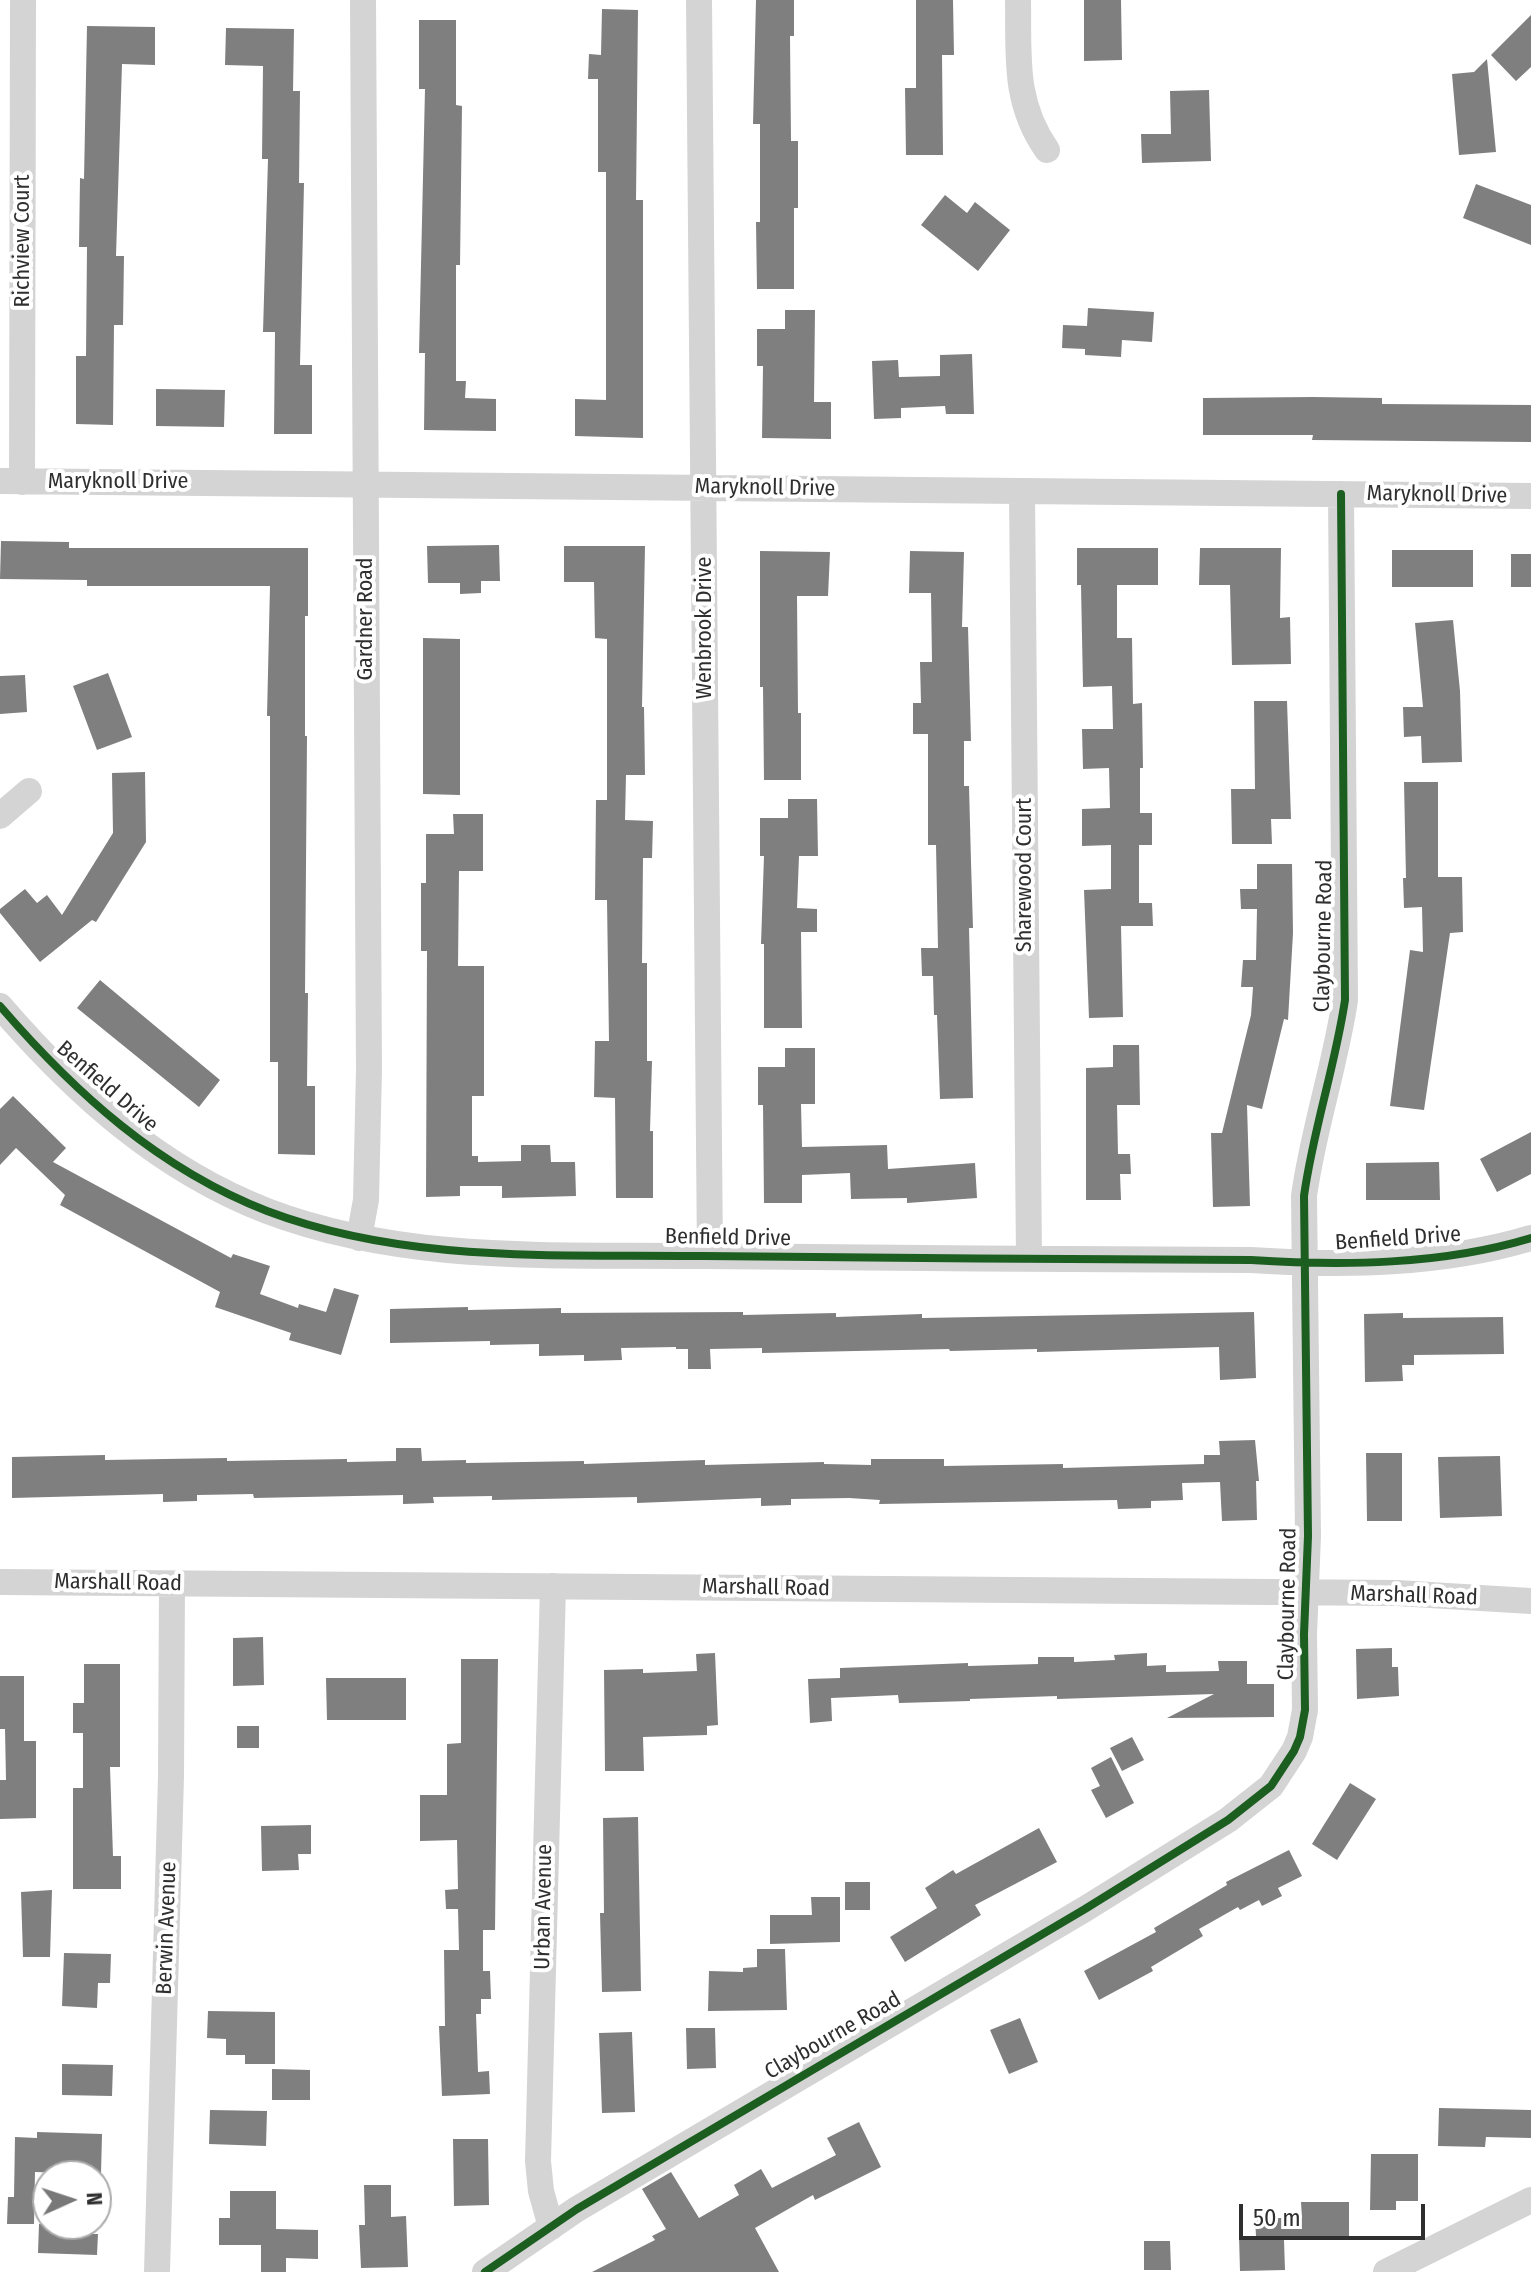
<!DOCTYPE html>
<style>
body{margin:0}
#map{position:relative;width:1531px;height:2272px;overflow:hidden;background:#fff;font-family:"Fira Sans Condensed",sans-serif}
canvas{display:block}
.north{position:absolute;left:32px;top:2160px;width:80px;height:80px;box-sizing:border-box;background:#fff;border:2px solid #acacac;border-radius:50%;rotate:87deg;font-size:22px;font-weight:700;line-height:32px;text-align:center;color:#2f2f2f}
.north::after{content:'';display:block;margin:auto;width:28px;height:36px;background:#787878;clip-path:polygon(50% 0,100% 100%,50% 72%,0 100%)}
.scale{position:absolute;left:1239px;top:2204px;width:186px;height:36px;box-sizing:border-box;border:4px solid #2f2f2f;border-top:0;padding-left:10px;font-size:24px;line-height:28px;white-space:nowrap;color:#2f2f2f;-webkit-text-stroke:6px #fff;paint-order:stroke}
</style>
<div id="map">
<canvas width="1531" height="2272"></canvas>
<div class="north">N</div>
<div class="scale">50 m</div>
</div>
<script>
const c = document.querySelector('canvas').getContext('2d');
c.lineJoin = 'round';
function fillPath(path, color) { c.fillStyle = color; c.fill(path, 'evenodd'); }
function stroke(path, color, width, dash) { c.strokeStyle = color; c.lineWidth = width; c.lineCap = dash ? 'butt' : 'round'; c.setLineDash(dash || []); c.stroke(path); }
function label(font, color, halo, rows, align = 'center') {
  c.font = font + ' "Fira Sans Condensed",sans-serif'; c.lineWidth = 8; c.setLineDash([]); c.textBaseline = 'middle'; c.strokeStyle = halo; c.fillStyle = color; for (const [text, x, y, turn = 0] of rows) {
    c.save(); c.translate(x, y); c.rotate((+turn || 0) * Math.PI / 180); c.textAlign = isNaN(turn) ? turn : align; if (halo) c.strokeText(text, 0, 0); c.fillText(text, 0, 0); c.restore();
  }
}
const building = new Path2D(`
 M756,0H794V36H790L791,141H798V208H794V289H757L756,222H760V124H753Z
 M916,0H953L954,55H942L943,155H906L905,88H916Z
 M1084,0H1121L1122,60L1084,61Z
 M602,9L638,10L636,200H643V438L575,436V399L606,400V172H598V79H588L589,54L601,55Z
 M1531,15V67L1516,81L1491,55Z
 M419,20H456V105L462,106L460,265H456V381H466L465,398L496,399V431L424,430L425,353H419L425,89H419Z
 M87,26L155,27V65L122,64L116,256H124L123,325H114L113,425L76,424V356H86L87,247H79L80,178L84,179Z
 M226,28L294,29L293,91H300L299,183H304L300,365H312V434H274L275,332H263L268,159H262L263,66L225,65Z
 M1487,59L1496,152L1459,155L1452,74L1474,72Z
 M1209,90L1211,161L1142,163L1141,134H1171L1170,91Z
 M1476,184L1531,205V245L1463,218Z
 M945,195L967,213L975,202L1010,230L978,271L921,225Z
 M1088,308L1154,312L1152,342L1122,340L1121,357L1085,355V349L1062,348L1063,325L1087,326Z
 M785,310H815L814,402H831V439L762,438L763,366H757V329H785Z
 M972,354L974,414H946L945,406L901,408V418L874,419L872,361L898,360L899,377L940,376V355Z
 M156,389L225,390L224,427L156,426Z
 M1313,397L1382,398V404L1531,405V442L1312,440L1313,435H1203V398Z
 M1,541L69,542V548H308V616H305V736H307L305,993H308L307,1086H315V1155L278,1154V1062H270V716H267L270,586H87V580L0,579Z
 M499,545L500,581H481V593L460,594V583H428L427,546Z
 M564,546H645L642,707H644L645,775H626L625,820L653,821L652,858H643L642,963H647V1061H652L650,1131H653V1198H616L615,1098L594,1097L595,1041H609L607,900H595L596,800H607V639L595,638L594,582H564Z
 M1077,548H1158V585H1117V638H1132L1133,704L1142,703L1143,768H1140V813H1152V845H1139V903H1152L1153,926H1121L1123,1017L1089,1018L1084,890L1111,889V845L1082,846V809L1110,808L1109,768L1083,769L1082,729H1113L1112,686L1083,687L1081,585H1077Z
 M1200,548H1281L1280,618L1290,617L1291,664L1232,665L1230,585H1199Z
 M1392,550H1473V587H1392Z
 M760,551L830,552L828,596H797L798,713H801V780H764L763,687H760Z
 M910,551L964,552L962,627H968L971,741H964V786H969L971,862L973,928H969L973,1098L940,1099L937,1015H934L933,976H922L921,948H938L936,845H928V734H913V703H921L920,662H932L931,593H909Z
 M1511,554H1531V587H1511Z
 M1453,620L1460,691L1462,762L1422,763L1421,736L1404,737L1403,707H1423L1415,623Z
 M423,638L460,639V795L423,794Z
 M108,673L132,737L97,750L73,686Z
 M25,675L27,712L0,714V676Z
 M1254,701H1287L1291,819H1271L1272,844H1232L1231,789H1255Z
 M145,772L146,842L96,922L92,920L40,962L0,913V909L25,889L37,903L47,895L62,915L113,833L112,773Z
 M1404,782H1438V877H1462L1463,932L1450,933L1424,1110L1390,1106L1410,950L1423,952L1422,907L1404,908L1403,878H1406Z
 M788,799H817L818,856H799L797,908L817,909V932H801L802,1028H764V944H761L764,856H760V818H788Z
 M453,814H483V871H459L458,966H484V1096H472V1156H478V1162L521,1161V1145H550L551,1162H575L576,1196L502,1198V1186H460V1196L426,1197L427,951H421V883H426V834H454Z
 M1257,864H1292L1293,933L1288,1020L1284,1019L1262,1109L1247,1105L1250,1206L1213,1207L1211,1133H1222L1251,1015L1253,987H1241L1243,960H1256L1257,909H1241L1240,889H1257Z
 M100,980L220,1080L199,1107L77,1008Z
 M1113,1045H1139L1140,1105H1117L1118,1154H1130L1131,1174H1120L1121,1200H1086V1068L1113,1067Z
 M785,1048H815V1104H801L802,1147L887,1145L888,1169L975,1163L977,1198L907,1203V1198L851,1199L850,1173L802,1175V1203H764L763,1105H758V1067H785Z
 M13,1096L66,1148L53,1162L231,1258L233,1254L270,1266L260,1294L298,1308L299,1304L326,1312L334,1288L359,1295L341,1355L289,1340L291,1333L215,1307L220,1292L60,1205L65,1195L16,1148L0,1165V1109Z
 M1531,1132V1174L1497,1192L1480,1159Z
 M1439,1162L1440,1200H1366V1163Z
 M468,1307V1310L561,1308V1313L743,1312V1315L836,1313V1317L922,1314V1318L1254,1312L1256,1378L1220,1380L1219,1347L1037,1352V1349L950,1351L949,1349L762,1353V1348L710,1349L711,1369H688V1349H676V1347L621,1348L622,1360L584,1361V1355L539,1356V1344L490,1345V1341L390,1343V1309Z
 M1403,1313V1318L1503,1317L1504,1354L1414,1355V1365H1402L1403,1381L1365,1382L1364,1314Z
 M1255,1440L1259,1481H1256L1257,1520L1222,1521L1220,1482L1182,1483L1183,1500L1151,1501V1508L1118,1509L1117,1500L879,1504L880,1500L849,1498L791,1499V1505L761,1506V1498L637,1503V1497L492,1500V1496L433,1497L434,1503L403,1504V1495L254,1498L253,1494L197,1495V1501L163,1502V1494L12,1498V1457L105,1455V1460L227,1458V1461L347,1459V1462L396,1461V1448H421L422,1461L466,1460V1463L584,1461V1464L705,1460V1465L824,1462V1464L871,1465V1459H944V1466L1063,1464V1468L1204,1464V1455H1220L1219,1441Z
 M1366,1453H1402V1521H1367Z
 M1500,1456L1502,1516L1440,1518L1438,1457Z
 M263,1637L264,1685L233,1686V1638Z
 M1392,1648V1667H1398L1399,1696L1357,1699L1356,1649Z
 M715,1653L718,1725L707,1726V1735L643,1737L644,1771H605L604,1670L643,1669V1673L697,1671L696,1654Z
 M1147,1653V1666L1166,1665V1672L1219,1671L1218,1661H1247V1684H1274V1717L1167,1718L1214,1694L1057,1699V1696L970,1699V1701L899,1703L898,1695L831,1698L832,1721L810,1723L808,1679L840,1678V1668L968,1663V1666L1038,1664V1657H1074V1662L1115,1660L1114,1655Z
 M461,1659H498L495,1930H483V1971H490L491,1999H481V2014H476L478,2072L489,2071L490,2094L442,2096L439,2026H445L444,1950H459L458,1909H446L445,1890L458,1889L457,1840L420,1841V1795H447V1744L461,1743Z
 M84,1664H120V1767H110L113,1856H121V1889H73V1788H83V1733H73V1703H84Z
 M0,1676H24V1741H36V1818L0,1819V1780H6L5,1729H0Z
 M326,1678H406V1720H327Z
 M237,1726H259V1748H237Z
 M1132,1737L1144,1760L1122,1771L1110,1748Z
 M1111,1757L1134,1803L1106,1818L1091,1790L1100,1786L1091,1768Z
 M1350,1783L1376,1799L1337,1860L1312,1844Z
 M638,1817L641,1991L602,1992L600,1913H604L603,1818Z
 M311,1825V1854H298L299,1870L262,1871L261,1826Z
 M1039,1828L1057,1862L975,1905L981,1915L905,1962L890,1937L937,1908L925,1888L953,1870L956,1874Z
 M1289,1850L1302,1876L1278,1888L1282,1896L1262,1906L1259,1900L1240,1910L1238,1907L1199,1929L1203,1936L1151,1967L1153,1971L1099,2000L1084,1971L1156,1932L1154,1928L1227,1885L1226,1882Z
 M845,1882H870V1910H845Z
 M52,1890L50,1957H23L21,1892Z
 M811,1897H840V1942L770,1944V1915H812Z
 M757,1949H785L787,2010L708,2011L709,1971L743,1972V1968L757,1967Z
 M64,1953L111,1954L110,1983H98L97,2008L62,2006Z
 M208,2011L275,2012V2064H245V2055H226V2039L207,2038Z
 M1020,2018L1038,2062L1009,2074L990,2030Z
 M686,2028H715L716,2068L687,2069Z
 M632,2032L635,2112L602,2113L599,2033Z
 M62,2064L113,2065L112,2096L62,2095Z
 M272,2069L310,2070V2100H272Z
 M1439,2108L1531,2110V2138L1486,2137L1485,2147L1438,2146Z
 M210,2110L267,2111L266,2146L209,2144Z
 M859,2122L881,2167L815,2200L813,2195L755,2228L779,2272H592L655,2240L652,2236L666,2229L642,2189L671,2172L699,2218L739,2195L734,2185L761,2169L772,2188L836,2155L827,2138Z
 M37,2132L102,2134L101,2174L35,2172L34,2224H7L8,2197H14L15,2137L37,2138Z
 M453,2139H488L489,2205L454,2206Z
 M1371,2154H1418V2201H1396V2210H1370Z
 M364,2185H391V2217L406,2216L408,2267L361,2268L359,2225H365Z
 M230,2191H276V2229L318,2230V2259L286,2258V2272H261V2245H219V2218H230Z
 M1301,2202H1349V2239L1284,2240L1285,2270L1240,2271L1239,2236H1256L1255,2218H1302Z
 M39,2224H85V2234H98L97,2255L38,2253Z
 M1144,2241H1170L1171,2270H1144Z`);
const minor = new Path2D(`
 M699,0L710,1256
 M1018,0C1019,55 1013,102 1047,150
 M0,481L1531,496
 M22,482L23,0
 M1022,491L1029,1259
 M0,816L29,791
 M0,1006C75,1093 159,1169 267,1211C407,1264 557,1254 703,1256C886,1258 1068,1259 1251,1260C1343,1266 1441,1265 1531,1238
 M359,1238L366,1200L369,1069L363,0
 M0,1582L1397,1593L1531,1601
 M551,2227L541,2191L538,2161L553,1586
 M157,2272L171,1776L172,1584
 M485,2272L577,2209L1085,1909L1228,1820L1271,1786L1294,1751L1300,1737L1305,1710L1304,1634L1308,1536L1304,1196C1313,1130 1335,1067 1345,1000L1341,494
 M1386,2272L1531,2200`);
const cycleway = new Path2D(`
 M0,1006C75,1093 159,1169 267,1211C407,1264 557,1254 703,1256C886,1258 1068,1259 1251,1260C1343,1266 1441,1265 1531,1238
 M485,2272L577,2209L1085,1909L1228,1820L1271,1786L1294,1751L1300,1737L1305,1710L1304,1634L1308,1536L1304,1196C1313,1130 1335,1067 1345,1000L1341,494`);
const streetNames = [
 ["Richview Court",23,241,-90],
 ["Maryknoll Drive",118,482],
 ["Maryknoll Drive",765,488,1],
 ["Maryknoll Drive",1437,495,1],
 ["Gardner Road",366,619,-90],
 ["Wenbrook Drive",705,628,-90],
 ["Sharewood Court",1025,875,-90],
 ["Claybourne Road",1324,936,-89],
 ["Benfield Drive",107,1087,41],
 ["Benfield Drive",728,1238,1],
 ["Benfield Drive",1398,1239,-4],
 ["Marshall Road",118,1583,1],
 ["Marshall Road",766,1588,1],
 ["Marshall Road",1414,1596,2],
 ["Claybourne Road",1288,1604,-89],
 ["Urban Avenue",544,1907,-89],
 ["Berwin Avenue",167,1928,-88],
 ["Claybourne Road",833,2036,-30]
];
fillPath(building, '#7f7f7f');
stroke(minor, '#d4d4d4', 26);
stroke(cycleway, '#1b5e20', 8);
label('22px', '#2f2f2f', '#fff', streetNames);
</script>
